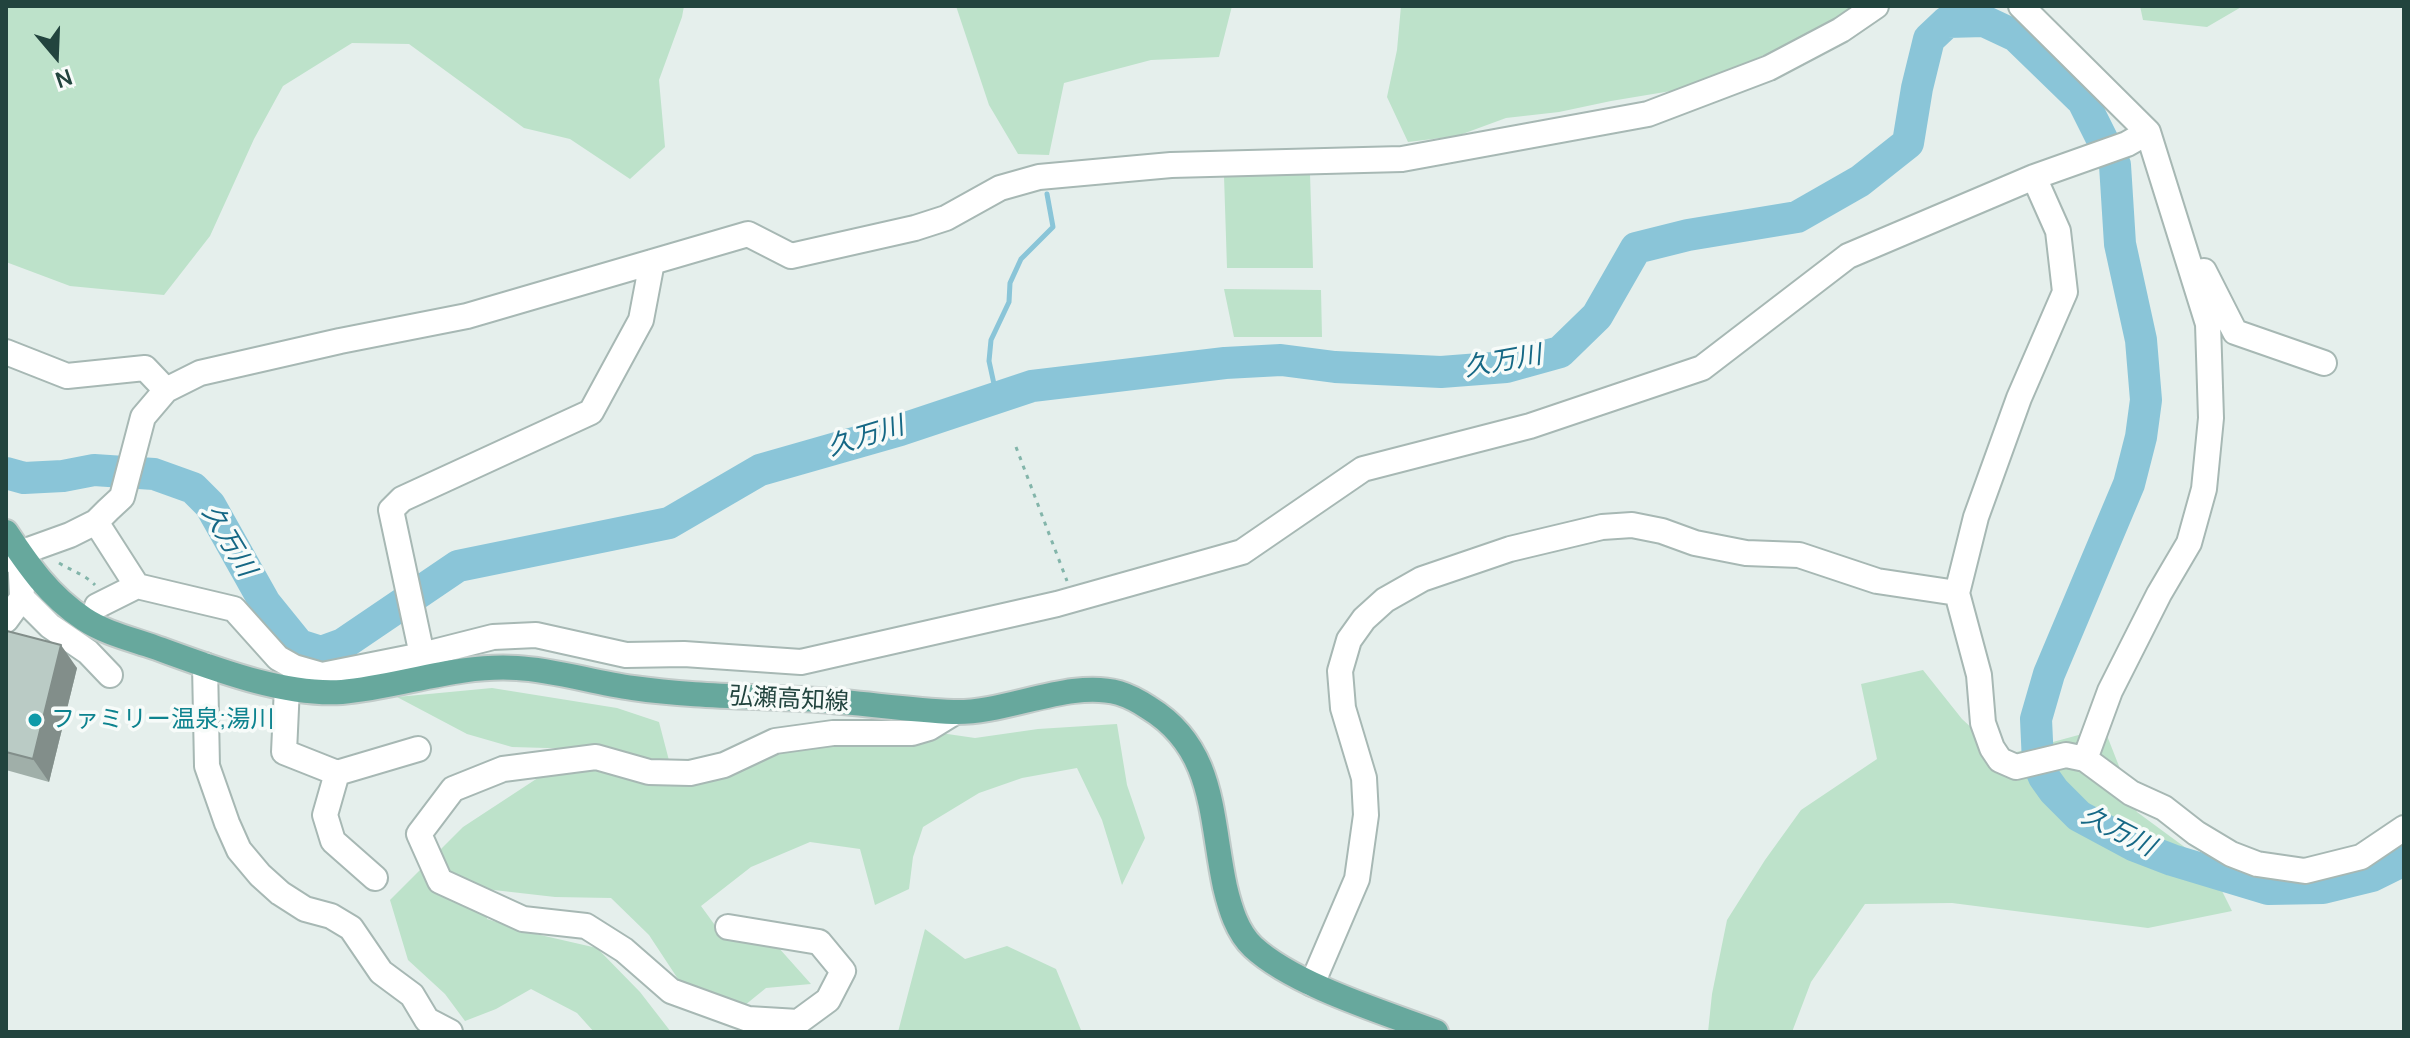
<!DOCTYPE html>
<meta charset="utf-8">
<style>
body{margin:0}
#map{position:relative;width:2410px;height:1038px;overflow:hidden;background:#e5efec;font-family:Manrope,sans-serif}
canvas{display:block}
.frame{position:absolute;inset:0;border:8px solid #22443e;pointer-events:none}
.north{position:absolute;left:16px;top:16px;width:80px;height:80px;-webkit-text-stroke:6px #f7fbf9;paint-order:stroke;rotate:161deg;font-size:22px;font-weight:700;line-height:32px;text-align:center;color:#22443e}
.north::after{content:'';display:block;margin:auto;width:28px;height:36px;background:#22443e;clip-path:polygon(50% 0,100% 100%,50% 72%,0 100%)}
</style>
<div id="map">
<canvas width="2410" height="1038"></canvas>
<div class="frame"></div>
<div class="north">N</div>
</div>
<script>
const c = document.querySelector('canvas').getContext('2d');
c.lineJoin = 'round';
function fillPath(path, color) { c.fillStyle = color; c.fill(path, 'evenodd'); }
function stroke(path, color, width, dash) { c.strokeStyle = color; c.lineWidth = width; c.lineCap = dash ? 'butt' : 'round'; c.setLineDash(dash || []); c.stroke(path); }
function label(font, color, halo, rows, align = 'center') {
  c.font = font + ' Manrope,"Noto Sans JP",sans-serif'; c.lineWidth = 7; c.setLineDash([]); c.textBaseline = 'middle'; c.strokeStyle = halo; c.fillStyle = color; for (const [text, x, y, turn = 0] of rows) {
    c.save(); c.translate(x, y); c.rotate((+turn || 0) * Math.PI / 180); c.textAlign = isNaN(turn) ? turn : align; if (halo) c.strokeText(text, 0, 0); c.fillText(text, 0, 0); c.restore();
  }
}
const green = new Path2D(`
 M6,6H684L682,17L659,80L665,147L630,179L570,139L524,128L409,44L352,43L283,86L254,139L210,236L164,295L70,286L6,262Z
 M956,6H1232L1219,57L1151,60L1064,83L1049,155L1018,154L989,105Z
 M1401,6H1866L1828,27L1689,88L1611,101L1559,112L1506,118L1457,136L1408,142L1387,97L1397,50Z
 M2140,6H2243L2207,27L2143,20Z
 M1310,174L1313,268H1227L1224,176Z
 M1224,289L1321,290L1322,337H1234Z
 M1923,670L1962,719L2002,756L2104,728L2137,812L2209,865L2232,911L2148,928L1952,903L1865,904L1811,982L1792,1032H1708L1712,994L1727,920L1765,860L1801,810L1877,759L1861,684Z
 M492,688L617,708L659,722L672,772L781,746L913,729L975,738L1038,729L1117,724L1127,785L1145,838L1122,885L1102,820L1077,768L1022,778L979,793L923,827L913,857L909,889L875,905L860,849L810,842L751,867L701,906L725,939L778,947L811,984L766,988L734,1014L693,1011L678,979L649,935L611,898L555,897L485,889L487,919L536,934L597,948L640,992L671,1032H594L577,1013L531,989L496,1009L465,1021L445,994L408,960L390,900L463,827L582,749L512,747L467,734L397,697Z
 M925,929L965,959L1007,946L1056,969L1081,1030L1096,1032H898Z`);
const stream = new Path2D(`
 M997,398L989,361L991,340L1009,302L1010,283L1021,259L1053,227L1047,194`);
const river = new Path2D(`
 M6,473L24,478L63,476L94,470L154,474L193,488L210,505L265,603L299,645L321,652L343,644L458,566L669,523L760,470L900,430L1032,386L1225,363L1281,360L1335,367L1441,372L1506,367L1560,352L1597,316L1636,248L1688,235L1797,217L1860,181L1908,143L1917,88L1929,39L1947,22L1984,21L2016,36L2083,101L2115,165L2120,244L2141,340L2146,400L2141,437L2129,484L2049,674L2036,719L2038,763L2044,777L2054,791L2079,816L2133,845L2172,860L2268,889L2323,888L2372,876L2404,860`);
const path = new Path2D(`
 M1016,447L1067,581
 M59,563C72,571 84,574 95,585`);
const minor = new Path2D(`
 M2021,6L2148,132L2208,324L2211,418L2204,489L2189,543L2159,594L2110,691L2085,759
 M2034,177L2058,231L2065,292L2019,398L1976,517L1957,593L1979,675L1983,723L1992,748L2000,760L2016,767L2066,755L2085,759L2131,793L2164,808L2196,833L2231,854L2257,864L2305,871L2361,857L2404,828
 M2204,271L2235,332L2324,363
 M6,352L67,376L145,368L166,390
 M96,522L137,586L234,609L278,658L294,667L322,675L422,655L493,637L536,635L626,655L684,654L801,662L1057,604L1242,552L1363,469L1530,426L1702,368L1848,256L2034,177L2127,144L2148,132
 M6,560L20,553L70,535L96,522L108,510L122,497L143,417L166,390L200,373L340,341L467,316L748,234L791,256L915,228L946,218L1000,188L1039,177L1171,165L1402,159L1648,114L1769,68L1841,30L1876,6
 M22,598L50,626L88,652L110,675
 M97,606L137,586
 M6,620L22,598L20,553
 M422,655L391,510L402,499L591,412L641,320L652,262
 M205,665L207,766L227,823L239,850L260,875L280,893L305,909L331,916L351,928L381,972L412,995L427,1020L450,1032
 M287,687L284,752L337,773L418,749
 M337,773L325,815L333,841L375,878
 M728,927L819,942L843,971L828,1000L798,1022L748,1019L671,991L624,950L586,926L523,919L440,881L419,834L453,789L503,769L596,757L649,772L690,773L724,765L775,741L833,733H912L929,728L955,712
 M1312,984L1357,879L1366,815L1364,778L1343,708L1340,671L1349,640L1364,619L1385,600L1422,579L1510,549L1602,527L1632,525L1662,531L1695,543L1746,553L1799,555L1877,581L1957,593`);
const major = new Path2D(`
 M6,532C28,565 49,596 84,619C105,633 131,639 154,647C210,667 282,696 342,692C400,687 457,664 517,668C556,670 594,683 633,688C695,697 756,696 818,700C863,703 908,710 953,712C1006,714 1069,679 1119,693C1129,696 1140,702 1149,708C1216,749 1210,818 1225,887C1230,908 1237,932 1253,947C1294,985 1383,1012 1436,1032`);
const wall = new Path2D(`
 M6,635L77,668L49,782L6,770Z`);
const shadedWall = new Path2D(`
 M61,645L77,668L49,782L33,759Z`);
const building = new Path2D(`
 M7,631L61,645L33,759L6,752V635Z`);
const markers = [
 [35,720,8,"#0f9aa8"]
];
const streetNames = [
 ["弘瀬高知線",789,700,3]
];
const cultureNames = [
 ["ファミリー温泉;湯川",51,720]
];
const waterNames = [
 ["久万川",1503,362,-10],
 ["久万川",866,437,-17],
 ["久万川",228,541,59],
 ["久万川",2118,832,27]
];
fillPath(green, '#bde2ca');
stroke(stream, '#8ac5d8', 5);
stroke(river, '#8ac5d8', 32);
stroke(minor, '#a7b8b4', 28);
stroke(major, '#c1cbc9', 28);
stroke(path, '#83b5aa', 3, [4, 6]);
stroke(minor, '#fff', 24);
stroke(major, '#67a89d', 24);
fillPath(wall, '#a0afa9');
fillPath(shadedWall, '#828e8a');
fillPath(building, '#bacbc5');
stroke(building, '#828e8a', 2);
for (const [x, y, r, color] of markers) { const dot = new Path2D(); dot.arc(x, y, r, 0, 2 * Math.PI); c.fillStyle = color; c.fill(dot); stroke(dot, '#f7fbf9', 3); }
label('24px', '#22443e', '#f7fbf9', streetNames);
label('24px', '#0d838f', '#f7fbf9', cultureNames, 'left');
label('italic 26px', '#166885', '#f7fbf9', waterNames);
</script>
